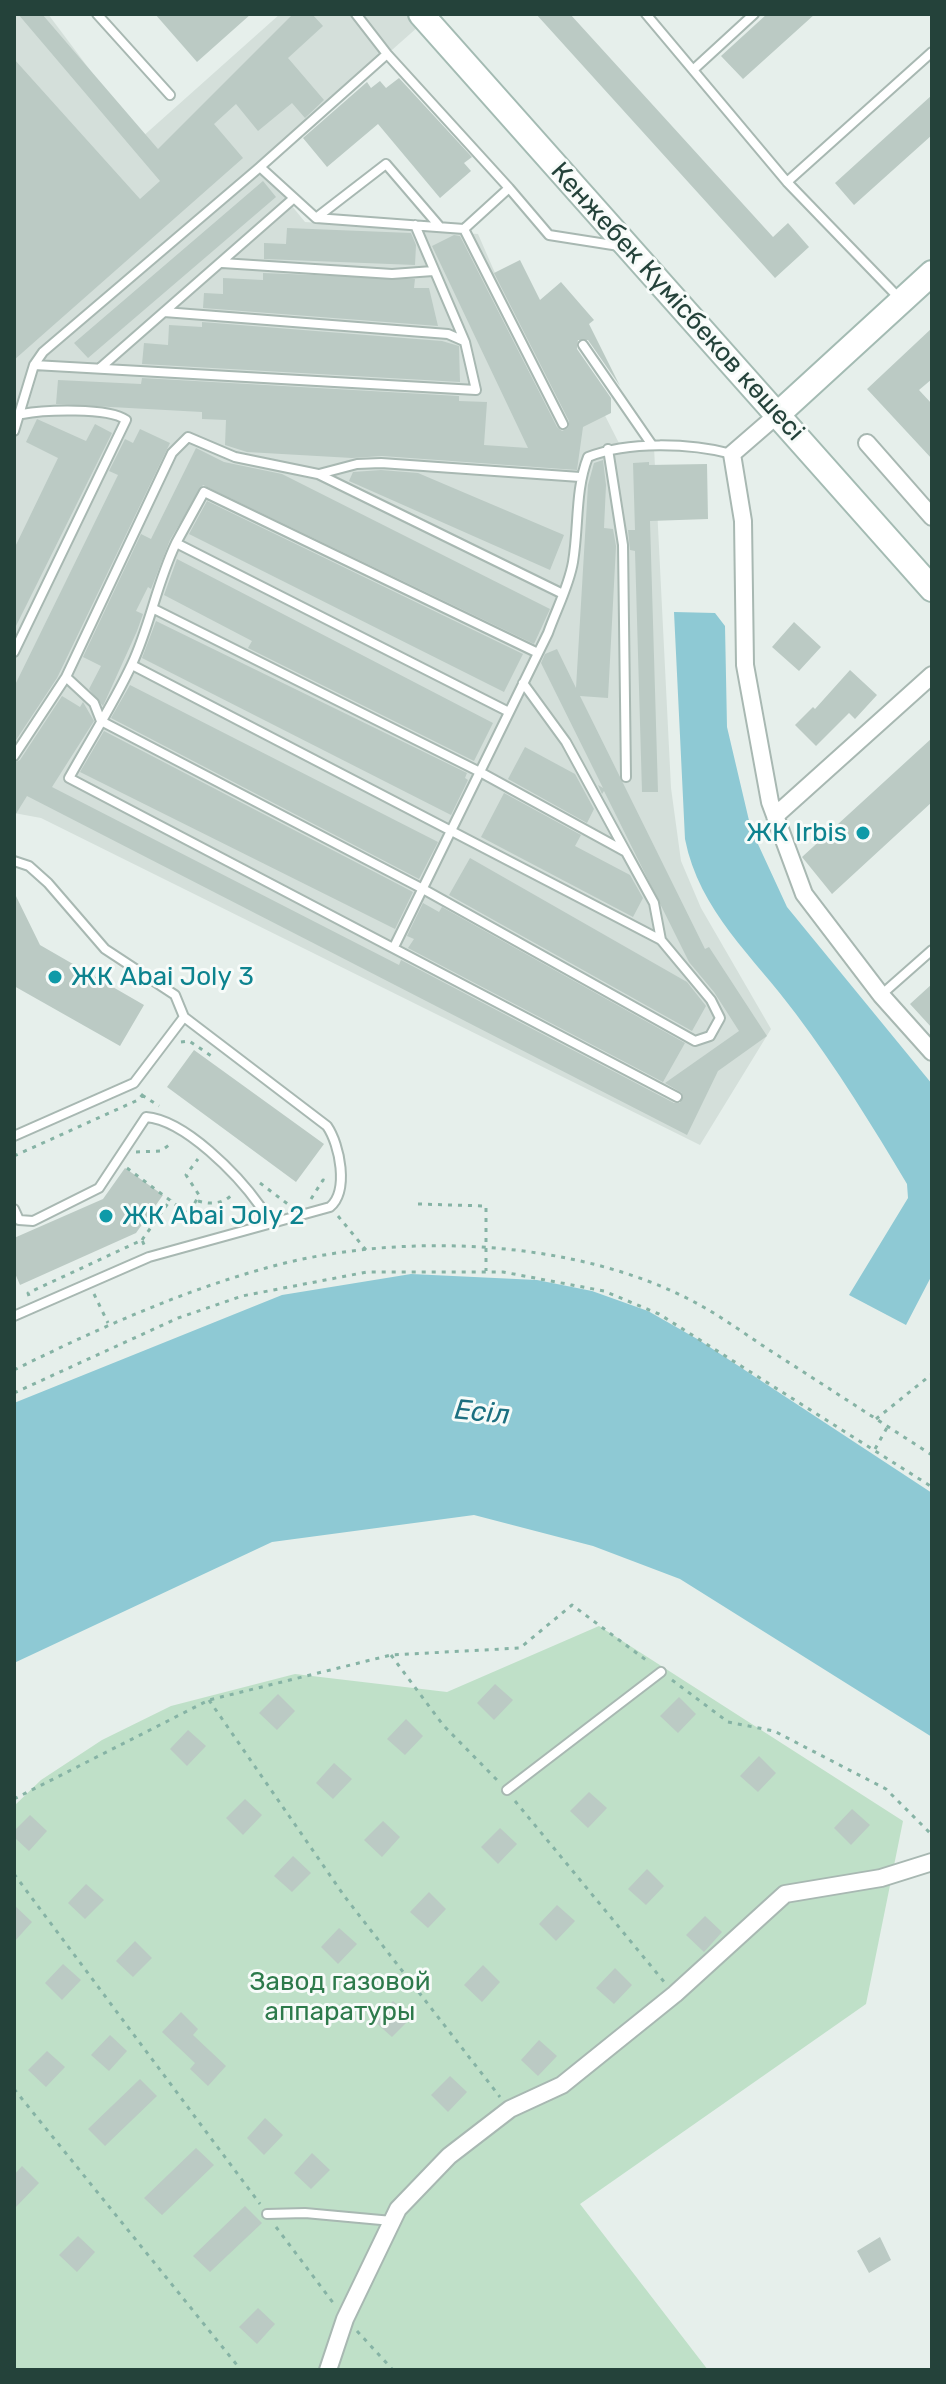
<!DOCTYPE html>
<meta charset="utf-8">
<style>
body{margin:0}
#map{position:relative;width:946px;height:2384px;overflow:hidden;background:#e6efeb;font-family:Rubik,sans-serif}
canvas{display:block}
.frame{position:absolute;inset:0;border:16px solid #24423a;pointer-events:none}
</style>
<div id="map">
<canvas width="946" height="2384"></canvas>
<div class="frame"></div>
</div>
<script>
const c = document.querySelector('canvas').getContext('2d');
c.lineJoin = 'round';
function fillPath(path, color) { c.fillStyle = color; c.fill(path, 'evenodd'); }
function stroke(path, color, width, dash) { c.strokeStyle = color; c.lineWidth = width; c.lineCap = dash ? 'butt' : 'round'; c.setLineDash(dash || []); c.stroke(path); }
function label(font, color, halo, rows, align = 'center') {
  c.font = font + ' Rubik,sans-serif'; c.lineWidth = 6; c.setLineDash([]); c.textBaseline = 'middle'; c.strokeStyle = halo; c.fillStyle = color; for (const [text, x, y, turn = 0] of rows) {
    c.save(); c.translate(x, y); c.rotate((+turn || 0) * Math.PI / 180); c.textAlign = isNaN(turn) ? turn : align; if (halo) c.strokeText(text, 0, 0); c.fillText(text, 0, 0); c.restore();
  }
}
const built = new Path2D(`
 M14,14H48L141,138L280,14H409L419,26L260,167L305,222L478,234L495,273L555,331L564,335L624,453L654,447L671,788L681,861L701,908L771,1029L700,1145L41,818L14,813Z`);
const green = new Path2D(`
 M599,1626L903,1821L866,2004L580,2204L708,2370H14V1806L41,1780L102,1740L171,1706L295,1674L447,1692Z`);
const water = new Path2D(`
 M674,612L715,613L725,626L727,727L751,829L787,907L932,1084V1275L906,1325L849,1295L908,1198L907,1184C873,1127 836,1067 796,1014C754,957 699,911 685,839Z
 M411,1274L537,1280L592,1291L648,1311L699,1340L932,1493V1737L680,1579L593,1546L474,1515L272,1542L14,1663V1403L282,1295Z`);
const building = new Path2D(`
 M18,14H42L158,149L293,14H312L323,26L288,58L324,100L305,118L292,103L258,131L236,104L214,124L243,158L14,360V59L140,199L160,181Z
 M155,14H251L197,62Z
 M536,14H570L773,237L788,223L809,247L775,278Z
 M767,14H815L743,79L721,56Z
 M399,78L472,157L464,163L471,171L440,198L378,124L327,167L303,138L367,82L371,88L380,81L386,88Z
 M932,95V135L854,205L835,183Z
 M263,181L276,197L88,358L74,343Z
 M287,228L411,233L416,245L415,265L264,259V243L286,244Z
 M454,235L460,236L557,427L562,431L568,428L569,421L494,273L520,260L540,300L561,282L594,320L589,324L620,386L588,340H578L577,349L611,398V413L583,427L577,470L382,456L352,458L247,452L225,445L226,420L202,419V412L56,404L58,380L141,384L142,378L459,396V401L487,402L484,445L528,448L432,246Z
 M263,273L415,279L414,288H429L438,326L203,308L204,293L223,294V278L263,280Z
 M202,322L442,341L459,346L460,382L142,364L144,343L168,345L169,325L202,327Z
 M932,328V379L919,390L932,404V459L867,389Z
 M37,419L86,441L95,424L112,433L14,630V549L58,458L26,442Z
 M140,429L170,443L57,678L14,743V687L118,475L109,471L125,439L133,443Z
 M196,448L224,462L282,474L550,609L534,644L203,485L170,540L151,589L148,587L136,611L143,614L137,631L103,706L89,689L101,666L83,657L141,534L151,539Z
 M603,460L606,485L604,528L613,529L616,546L608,698L580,696L705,949L709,947L767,1036L718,1071L687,1135L27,796L14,817V763L20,760L62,696L80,707L83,702L94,721L52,787L399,965L401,960L674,1103H680L682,1093L665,1083L739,1031L714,992L689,962L604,791L602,794L598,785L603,788L541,663L545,654L557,649L576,688L588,485L594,463Z
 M649,462V465L707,464L708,519L650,521L658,792H642L635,551L630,550L628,530H635L633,463Z
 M381,470L418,473L564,535L550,570L349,481L353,472Z
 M207,501L523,654L504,692L189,534Z
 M177,559L493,723L474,761L248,648L252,641L164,595Z
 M156,621L467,773L465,778L468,780L451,815L142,658Z
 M794,622L821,647L799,671L772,647Z
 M850,670L877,695L855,719L849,713L816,746L795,725L813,707L815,709Z
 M130,685L438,842L419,879L111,718Z
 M104,731L413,892L395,929L80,772Z
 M932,738V802L832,894L802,857Z
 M525,747L575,774L594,809L587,823L508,779Z
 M504,793L581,835L575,846L630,875L643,898L633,917L481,837Z
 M470,858L687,982L706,1006L692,1031L449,895Z
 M14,892L40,945L144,1005L120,1046L14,986Z
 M423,903L439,912L442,907L685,1043L663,1082L408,948L414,939L407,936Z
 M932,984V1028L910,1004Z
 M194,1050L324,1144L296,1182L167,1087Z
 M125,1168L163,1195L136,1233L20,1285L14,1271V1238L103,1199Z
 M495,1684L513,1700L494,1720L477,1703Z
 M278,1694L295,1711L277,1730L259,1713Z
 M679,1697L696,1714L678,1733L660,1716Z
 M406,1719L423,1736L405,1755L387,1739Z
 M188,1730L206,1746L187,1766L170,1749Z
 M759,1756L776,1773L758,1792L740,1776Z
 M334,1763L352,1779L333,1799L316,1783Z
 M589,1792L607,1808L588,1828L570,1811Z
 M245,1799L262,1815L243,1835L226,1818Z
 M852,1809L870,1825L851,1845L834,1828Z
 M30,1815L47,1831L29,1851L14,1837V1831Z
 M383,1821L400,1837L382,1857L364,1840Z
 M500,1828L517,1844L498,1864L481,1847Z
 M293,1856L311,1873L292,1892L274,1876Z
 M647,1869L664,1886L646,1905L628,1889Z
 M86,1884L104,1900L85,1919L68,1903Z
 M429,1892L446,1909L428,1928L410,1912Z
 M14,1905L32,1922L14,1942Z
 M557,1905L575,1921L556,1941L539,1924Z
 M705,1916L722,1932L704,1952L686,1935Z
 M339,1928L357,1944L338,1964L321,1947Z
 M135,1941L152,1958L133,1977L116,1961Z
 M63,1964L81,1980L62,2000L45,1983Z
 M483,1965L500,1982L482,2002L464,1985Z
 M615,1968L632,1985L614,2004L596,1988Z
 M393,2001L411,2018L392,2037L374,2021Z
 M181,2012L198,2029L193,2035L226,2066L208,2086L190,2069L195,2063L162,2032Z
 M110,2035L127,2051L109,2071L91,2055Z
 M539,2040L557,2056L538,2076L521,2060Z
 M47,2051L65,2067L46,2087L28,2070Z
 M450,2076L467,2092L448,2112L431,2095Z
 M140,2079L157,2096L105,2146L88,2129Z
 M265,2118L283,2135L264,2155L247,2138Z
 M196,2148L214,2165L162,2215L144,2198Z
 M312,2153L330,2170L311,2189L294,2173Z
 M22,2166L39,2183L14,2209V2175Z
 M245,2206L262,2223L210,2272L193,2256Z
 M78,2236L95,2252L77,2272L59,2255Z
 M880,2237L891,2260L869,2273L857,2251Z
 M258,2308L275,2324L257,2344L239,2327Z`);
const path = new Path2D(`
 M181,1042L189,1041L213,1057
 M142,1095L159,1106
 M136,1152L161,1151L173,1142
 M14,1156L138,1100L144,1093
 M127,1168L207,1228
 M260,1183L289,1205
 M311,1199L323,1180L327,1181
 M198,1201C212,1205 225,1204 234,1192
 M418,1204L486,1206V1271
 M190,1212L199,1195L186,1175L198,1159
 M338,1216L366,1250
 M142,1240L171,1199
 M94,1294L108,1323
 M29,1296L28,1293L142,1240L145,1247
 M14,1370C95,1330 179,1292 266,1268C397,1231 578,1238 698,1304C724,1318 749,1337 774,1353C827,1387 879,1421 932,1455
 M14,1393L178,1318L242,1296L367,1272H503L604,1291L659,1314L932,1487
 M876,1419L932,1374
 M875,1449L888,1426
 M391,1655L443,1725L497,1780
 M672,1680L728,1722L774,1731L886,1789L932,1835
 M209,1700L345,1897L500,2097
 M14,1799L209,1700L391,1655L520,1648L572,1605L650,1663
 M515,1801L665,1983
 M14,1874L260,2204
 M14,2089L241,2370
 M276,2227L334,2304
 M357,2331L393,2370`);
const lane = new Path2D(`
 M97,14L170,95
 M356,14L387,54L509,188
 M646,14L787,182L901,300
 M387,54L260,167L316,218L464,229L509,188L549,235L619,246
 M693,70L754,14
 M787,182L932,52
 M316,218L386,164L440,227
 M464,229L563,424
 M222,263L392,274L433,271
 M164,312L448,334L464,341
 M583,345L652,445
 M34,365L476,390L465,342L415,225
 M100,368L294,198
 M14,431L34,365L43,352L260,167
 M608,449L623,545L626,777
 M319,474L357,464L381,463L580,477
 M176,543L204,492L538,653
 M154,609L480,772L626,852L654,903L661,940
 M14,652L126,420C109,407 43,410 22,414
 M66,677L94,703L101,721
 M523,683L566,742L626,852
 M509,712L176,543C156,585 151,623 132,664C114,703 90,740 69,778L677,1097
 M101,721L423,889L695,1041L710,1036L720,1018L711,1000L661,940L132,665
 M14,756L66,677L172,453L188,437L235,457L318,474L563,594
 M14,861L29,866L48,883L105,949L175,995L184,1017
 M394,947L548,633C556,610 569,586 573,562C579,526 575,490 588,457C628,441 690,443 732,454
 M881,995L932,950
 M14,1136L134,1083L184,1017L327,1126C340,1145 349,1191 330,1207L149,1257L14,1316
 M14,1209L19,1220L33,1221L99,1188L146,1117C185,1120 238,1175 260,1206
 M507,1790L661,1672
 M267,2214L305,2213L392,2221`);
const street = new Path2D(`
 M777,415L732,454L743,521L745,665L770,802L804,894L881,995L932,1052
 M867,443L932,517
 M775,816L932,675
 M328,2370L345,2319L398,2209L449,2156L510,2109L562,2085L675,1994L785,1894L881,1878L932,1862`);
const secondary = new Path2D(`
 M421,14L932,589
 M777,415L932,273`);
const markers = [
 [863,833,8,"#0f9aa8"],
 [55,977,8,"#0f9aa8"],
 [106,1216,8,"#0f9aa8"]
];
const streetNames = [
 ["Кенжебек Күмісбеков көшесі",677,302,48]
];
const cultureNames = [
 ["ЖК Irbis",847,833,"right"],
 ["ЖК Abai Joly 3",71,977],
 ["ЖК Abai Joly 2",122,1216]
];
const parkNames = [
 ["Завод газовой",340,1982],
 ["аппаратуры",340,2012]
];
const waterNames = [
 ["Есіл",482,1413,6]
];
fillPath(built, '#d4dfda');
fillPath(green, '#bfe0c8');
fillPath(water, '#8ec9d4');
fillPath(building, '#bbcac4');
stroke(lane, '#a8b8b2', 12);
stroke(street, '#a8b8b2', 20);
stroke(secondary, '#a4bbb3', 28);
stroke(path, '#86b3a5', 3, [4, 6]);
stroke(lane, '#fff', 8);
stroke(street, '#fff', 16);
stroke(secondary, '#fff', 24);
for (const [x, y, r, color] of markers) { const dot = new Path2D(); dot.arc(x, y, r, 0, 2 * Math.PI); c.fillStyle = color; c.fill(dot); stroke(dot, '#f7fbf9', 3); }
label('26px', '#24423a', '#f7fbf9', streetNames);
label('26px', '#0d838f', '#f7fbf9', cultureNames, 'left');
label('26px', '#2d7a4b', '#f7fbf9', parkNames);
label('italic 28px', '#1c6f80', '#f7fbf9', waterNames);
</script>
